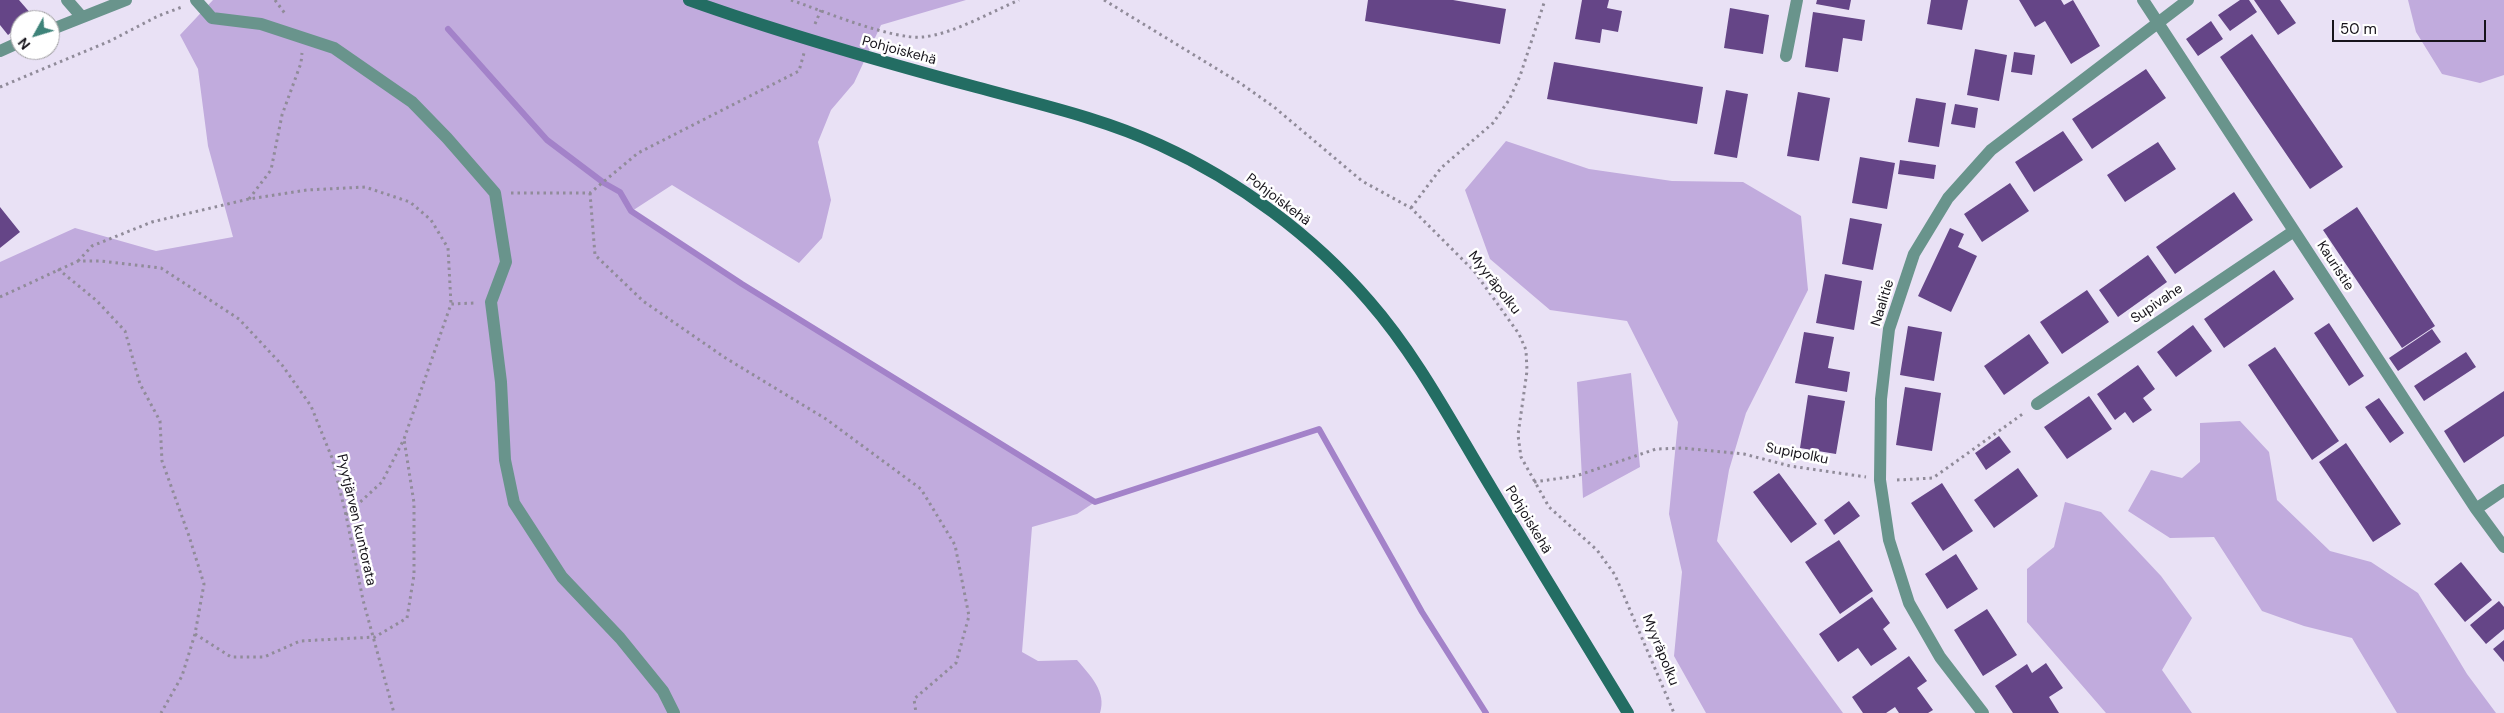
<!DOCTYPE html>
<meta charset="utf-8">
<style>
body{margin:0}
#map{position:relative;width:2504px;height:713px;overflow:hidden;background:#e9e1f5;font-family:"DM Sans",sans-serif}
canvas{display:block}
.north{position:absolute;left:10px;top:10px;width:50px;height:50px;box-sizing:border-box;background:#fff;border:1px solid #a2a1a4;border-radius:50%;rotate:231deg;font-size:14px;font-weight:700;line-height:20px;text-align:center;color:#17141b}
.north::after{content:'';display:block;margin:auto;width:18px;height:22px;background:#3e8379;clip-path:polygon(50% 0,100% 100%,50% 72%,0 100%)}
.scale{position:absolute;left:2332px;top:20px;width:154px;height:22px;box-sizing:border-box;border:2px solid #17141b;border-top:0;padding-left:6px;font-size:15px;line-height:18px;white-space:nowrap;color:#17141b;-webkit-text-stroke:4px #fff;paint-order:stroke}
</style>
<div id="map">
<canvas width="2504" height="713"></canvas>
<div class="north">N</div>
<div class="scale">50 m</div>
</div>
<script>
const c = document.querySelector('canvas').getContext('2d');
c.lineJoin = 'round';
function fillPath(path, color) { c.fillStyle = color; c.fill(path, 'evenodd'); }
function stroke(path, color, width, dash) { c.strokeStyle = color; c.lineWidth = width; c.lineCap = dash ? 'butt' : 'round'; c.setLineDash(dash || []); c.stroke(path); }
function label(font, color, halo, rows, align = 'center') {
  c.font = font + ' "DM Sans",sans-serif'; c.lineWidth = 5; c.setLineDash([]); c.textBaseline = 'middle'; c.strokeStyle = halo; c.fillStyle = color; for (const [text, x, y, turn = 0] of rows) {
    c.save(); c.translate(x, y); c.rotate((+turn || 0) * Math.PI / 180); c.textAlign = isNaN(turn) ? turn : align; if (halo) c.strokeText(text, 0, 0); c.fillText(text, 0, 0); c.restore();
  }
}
const green = new Path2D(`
 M213,0H966L881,25L854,83L831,110L818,142L831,200L822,238L799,263L672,185L632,211L742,284L1095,502L1077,514L1032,527L1022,652L1038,661L1077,660C1090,675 1107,692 1100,713H0V262L75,228L156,251L233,237L208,146L198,69L180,35Z
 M2408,0H2504V75L2480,83L2442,74L2416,32Z
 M1506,141L1589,169L1672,181L1743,182L1801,216L1808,290L1746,413L1729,470L1717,541L1843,713H1706L1674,656L1682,572L1669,514L1678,422L1627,321L1550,310L1490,259L1465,190Z
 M1631,373L1640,467L1583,498L1577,382Z
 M2240,421L2269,452L2277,500L2330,551L2371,562L2418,593L2467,674L2496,713H2397L2352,638L2304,626L2262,611L2214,537L2170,538L2128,511L2151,470L2182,478L2200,462V423Z
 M2065,502L2101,512L2161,576L2192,618L2162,670L2192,713H2106L2027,622V569L2054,547Z`);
const stream = new Path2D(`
 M448,29L547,140L604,183L620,192L631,211L742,284L1095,502L1319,429L1422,612L1486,713`);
const building = new Path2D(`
 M0,0H19L32,15L26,20H20V25L8,35L0,25Z
 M1368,0H1453L1506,9L1500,44L1365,21Z
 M1582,0H1609L1607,8L1622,11L1618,32L1602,29L1600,43L1575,39Z
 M1817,0H1851L1849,10L1816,4Z
 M1931,0H1968L1962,30L1927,24Z
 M2019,0H2061L2064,5L2073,0L2100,46L2071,64L2045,21L2035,27Z
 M2240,0H2249L2257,12L2230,31L2218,15Z
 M2254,0H2280L2296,23L2278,35Z
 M1730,8L1769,15L1763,54L1724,48Z
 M1813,12L1865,20L1862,41L1843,38L1838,72L1805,67Z
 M2211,21L2223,39L2198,56L2186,39Z
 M2252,34L2343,167L2310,189L2220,57Z
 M1975,49L2007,55L1999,101L1967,95Z
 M2014,52L2035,55L2032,75L2011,72Z
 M1554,62L1703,87L1697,124L1547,99Z
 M2146,69L2166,98L2092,149L2072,119Z
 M1726,90L1748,94L1737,158L1714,154Z
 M1798,92L1830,98L1819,161L1787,156Z
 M1916,98L1946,103L1939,147L1908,142Z
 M1955,104L1978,108L1975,128L1951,124Z
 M2063,131L2083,160L2034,192L2015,162Z
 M2158,142L2176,169L2125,202L2107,175Z
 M1860,157L1895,163L1887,209L1852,203Z
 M1900,160L1936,165L1934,179L1898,174Z
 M2010,183L2029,211L1982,242L1964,214Z
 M2234,192L2253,220L2175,274L2156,247Z
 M0,207L20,232L0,248Z
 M2357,207L2435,326L2402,348L2323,230Z
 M1850,218L1882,224L1873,270L1842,264Z
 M1950,228L1964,234L1958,247L1977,256L1951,312L1918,296Z
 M2148,255L2167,282L2118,317L2099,290Z
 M2274,270L2294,299L2224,348L2204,319Z
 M1825,274L1862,281L1854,330L1816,323Z
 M2087,290L2109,322L2062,354L2040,322Z
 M2329,323L2364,376L2349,386L2314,333Z
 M2193,325L2212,351L2176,377L2157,352Z
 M1908,326L1942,332L1934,381L1900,375Z
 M2432,329L2441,342L2398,371L2389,358Z
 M1804,332L1834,337L1828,368L1850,372L1847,392L1795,383Z
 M2029,334L2049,363L2004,395L1984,366Z
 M2275,347L2339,441L2312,460L2248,365Z
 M2466,352L2476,367L2424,401L2414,386Z
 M2138,365L2155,389L2143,398L2152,410L2133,423L2125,412L2115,420L2097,394Z
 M1905,387L1941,393L1932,451L1896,445Z
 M2504,391V436L2464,463L2444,431Z
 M1808,395L1845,401L1836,454L1800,448Z
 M2089,396L2112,429L2067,459L2044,427Z
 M2379,398L2404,433L2390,443L2365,407Z
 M1999,436L2011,452L1986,470L1975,453Z
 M2346,443L2401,524L2373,542L2319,462Z
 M2018,468L2038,496L1994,528L1974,500Z
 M1779,473L1817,524L1791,543L1753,492Z
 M1942,483L1973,531L1943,551L1911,503Z
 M1849,501L1860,516L1834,535L1824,520Z
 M1839,540L1873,591L1840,614L1805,562Z
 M1956,554L1978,589L1947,609L1925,574Z
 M2461,562L2492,600L2465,622L2434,584Z
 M1872,597L1890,623L1883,629L1897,649L1871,666L1858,648L1838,662L1819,634Z
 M2499,601L2504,607V629L2486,644L2470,625Z
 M1987,609L2017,655L1983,676L1954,630Z
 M2504,640V662L2493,649Z
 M1909,656L1927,681L1917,688L1933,710L1928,713H1899L1895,707L1886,713H1863L1852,697Z
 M2046,663L2063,688L2049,697L2059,713H2013L1995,686L2027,664L2032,673Z`);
const path = new Path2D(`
 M275,0L286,15
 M791,0C823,11 892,40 923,37C953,34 991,12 1019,0
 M1104,0L1240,83L1274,107L1362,181L1411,208L1474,271L1519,334L1526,350L1527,371L1518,435L1521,457L1549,507L1597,550L1615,575L1674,713
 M815,24L821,10
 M0,87L110,41L158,16L182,7
 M511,193H590L638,153L799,71L804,53
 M590,193L595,255L643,301L724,357L826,419L921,489L955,545L969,616L956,663L914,699L916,713
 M249,199L271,170L282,115L301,63L302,53
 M1411,208L1441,168L1493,123L1509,100L1520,76L1545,0
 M78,261L92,246L152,222L249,199L307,190L365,187L410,202L431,220L448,248L451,304
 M58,269L97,301L125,331L140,384L160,421L162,461L189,536L204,584L195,634L182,676L161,713
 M0,297L78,261H100L161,268L239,319L282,365L311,406L332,458L346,515L363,600L394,713
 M1897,480L1933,478L2024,413
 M1534,482L1576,476L1656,449L1682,448L1744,454L1790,466L1866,477
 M346,515L382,482L404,439L451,304L475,303
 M195,634L231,657H264L300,641L375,637L407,618L414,575V503L404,439`);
const service = new Path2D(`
 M196,0L212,18L261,24L334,48L412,102L447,138L495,193L506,262L491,302L501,382L505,460L514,503L562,577L620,638L663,691L674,713`);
const minor = new Path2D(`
 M67,0L81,16
 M2143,0L2476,509L2504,547
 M50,30L126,0
 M0,51L20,42
 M1786,56L1797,0
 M2037,404L2294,231
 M2476,509L2504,490
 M1983,713L1940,657L1909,603L1889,540L1880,480L1881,399L1889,329L1914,254L1948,198L1991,150L2188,0`);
const secondary = new Path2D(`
 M689,0C784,34 879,61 976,87C1038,104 1102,118 1160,145C1239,181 1313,236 1369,301C1418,357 1453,425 1492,489C1537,564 1582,638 1628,713`);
const streetNames = [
 ["Pohjoiskehä",899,51,15],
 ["Pohjoiskehä",1278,200,37],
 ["Kauristie",2335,266,57],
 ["Myyräpolku",1494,283,52],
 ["Naalitie",1883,303,-73],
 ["Supivahe",2157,304,-34],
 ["Supipolku",1797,454,11],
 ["Pyytjärven kuntorata",356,520,77],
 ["Pohjoiskehä",1528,520,59],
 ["Myyräpolku",1660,650,68]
];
fillPath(green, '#c1abdd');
stroke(stream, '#a382c9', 6);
fillPath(building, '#654587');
stroke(path, '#908b99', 3, [2.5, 4]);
stroke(service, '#69948c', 12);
stroke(minor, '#69948c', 12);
stroke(secondary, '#236d63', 12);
label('14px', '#17141b', '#fff', streetNames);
</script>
